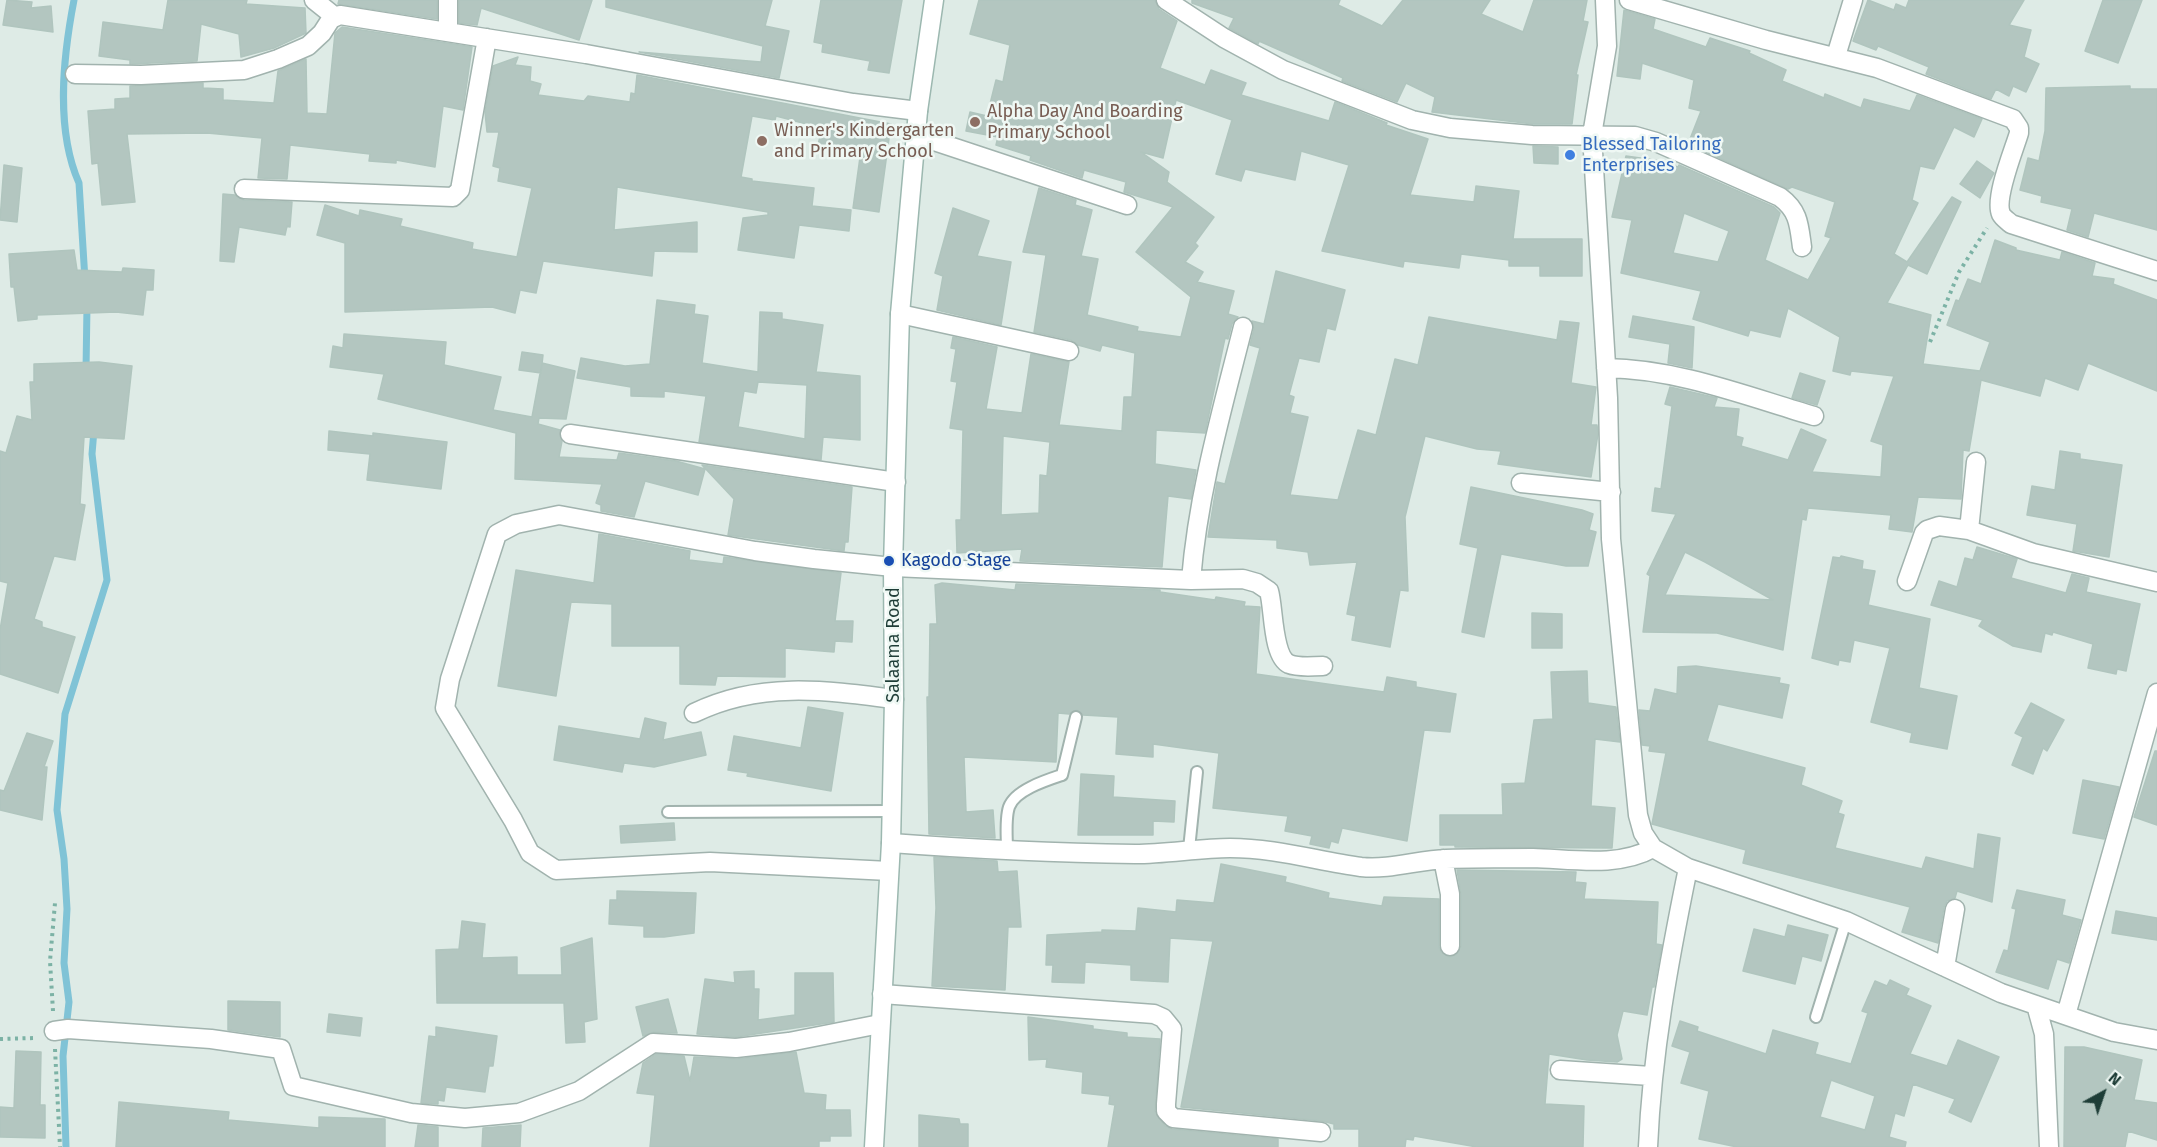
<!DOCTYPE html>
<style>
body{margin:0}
#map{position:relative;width:2157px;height:1147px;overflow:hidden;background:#deebe6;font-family:"Fira Sans",sans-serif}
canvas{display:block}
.north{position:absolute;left:2073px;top:1063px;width:60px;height:60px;-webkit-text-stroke:4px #eff8f4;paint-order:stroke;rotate:40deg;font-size:16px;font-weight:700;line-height:24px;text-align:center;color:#1e3d37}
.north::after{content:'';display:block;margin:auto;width:21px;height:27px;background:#1e3d37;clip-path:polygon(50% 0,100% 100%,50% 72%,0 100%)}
</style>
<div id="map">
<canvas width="2157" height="1147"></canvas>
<div class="north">N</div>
</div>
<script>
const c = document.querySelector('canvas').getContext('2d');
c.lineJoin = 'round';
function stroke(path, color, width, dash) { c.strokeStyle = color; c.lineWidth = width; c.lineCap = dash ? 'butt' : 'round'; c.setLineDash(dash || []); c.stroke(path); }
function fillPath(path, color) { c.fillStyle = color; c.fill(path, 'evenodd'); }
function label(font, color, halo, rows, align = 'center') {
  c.font = font + ' "Fira Sans",sans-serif'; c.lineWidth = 5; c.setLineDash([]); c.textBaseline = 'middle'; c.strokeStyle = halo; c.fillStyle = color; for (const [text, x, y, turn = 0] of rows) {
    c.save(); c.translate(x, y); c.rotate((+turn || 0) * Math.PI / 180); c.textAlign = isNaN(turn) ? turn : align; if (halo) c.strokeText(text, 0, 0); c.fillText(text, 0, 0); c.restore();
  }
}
const stream = new Path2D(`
 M74,0C63,57 55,129 79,183L85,280
 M86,370L87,306
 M66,1147L63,1056L69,1002L64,963L67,909L64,859L57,810L65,714L107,580L92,454L94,430`);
const building = new Path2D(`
 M7,0L32,2L31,8L51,6L53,32L3,25Z
 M168,0H247L246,4L305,8L306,33L274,48L241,57L239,34L201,24L197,61L130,64V60L99,56L103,22L163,30Z
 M339,0H437V19L338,4Z
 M459,0H592L579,40L481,8L477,25L459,23Z
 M606,0H772L765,26L789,31L779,78L639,52L761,62L763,46L606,7Z
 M821,0H902L889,73L868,70L870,61L822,52L823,44L814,42Z
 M979,0H1155L1159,9L1177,21L1160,68L1205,85L1211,70L1246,83L1241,95L1329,121L1335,102L1387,123L1386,125L1428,139L1410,195L1474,202L1476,186L1519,191L1513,239H1582V276H1540V266H1509V260L1461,254L1459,268L1404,261L1403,267L1322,251L1349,165L1301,151L1295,180L1245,169L1241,181L1216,174L1232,120L1176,100L1163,158L1141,152L1169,172L1167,182L1214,217L1195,243L1198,246L1185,262L1203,272L1197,282L1234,291L1228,314L1238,317L1232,324L1228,339L1225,338L1205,433L1156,430L1155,464L1196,470L1191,499L1168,496L1162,567L1020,561L1022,549L957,553L956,520H961L963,430L950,428L957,382L951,381L956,349L951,348L953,337L997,347L986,409L1022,413L1031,354L1069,362L1059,425L1122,431L1124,397H1132L1135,353L1102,345L1100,351L1078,345L1071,340L1034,332L1046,255L1023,252L1039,188L1076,200L1075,205L1092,210L1081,256L1098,259L1087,315L1138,327L1137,331L1181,337L1191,297L1136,252L1173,207L1124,192L1126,182L1084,170L1082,178L1030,160L1031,156L996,145L998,137L966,131L970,112L987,116L996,80L1003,82L1010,45L970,34ZM1003,436L1050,442L1047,476L1040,475L1039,513L1001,515Z
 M1192,0H1340L1338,5L1382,26L1403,0H1490L1481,14L1523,32L1534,0H1587L1583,21L1588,22L1576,75H1578L1572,124H1533L1432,112L1435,97L1406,83L1397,102L1342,81L1343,78L1259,41L1258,44L1229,28L1234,18L1192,3Z
 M1868,0L1894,10L1896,4L1906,8L1909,0H2024L2009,25L2031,30L2024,57L2039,64L2026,92L2013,86L2009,96L1996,89L1991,99L1926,74L1929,67L1878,46L1876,50L1853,41Z
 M2103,0H2142L2118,63L2085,51Z
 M1624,10L1655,19L1653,29L1706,47L1710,38L1750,51L1749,53L1786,70L1782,81L1824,98L1825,94L1861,108L1864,99L1910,111L1917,95L1982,119L1974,137L1954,127L1934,169L1920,166L1912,200L1918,203L1894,254L1907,262L1952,197L1961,202L1927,274L1908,265L1887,303L1931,315L1923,364L1980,371L1990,342L1947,325L1956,300L1959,301L1968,279L1981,284L1995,240L2016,248V250L2060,260L2062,252L2095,263L2092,276L2114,279L2113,284L2157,300V391L2088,363L2078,390L2045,378L2040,396L1981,380L1969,451L1963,450L1961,499L1918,497L1912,532L1889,529L1891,515L1808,508L1806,520L1802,519L1783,650L1717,633L1643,632L1650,576L1647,574L1676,514L1652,511L1655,488L1661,489L1672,406L1665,404L1670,387L1717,398L1714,407L1739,409L1736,436L1743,438L1741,446L1788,460L1801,429L1826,440L1812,472L1881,477L1883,445L1871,441L1894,376L1851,371L1850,375L1833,371L1840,337L1788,308L1780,337L1750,330L1748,336L1693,319L1701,291L1621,273L1632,220L1612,217L1626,156L1655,160L1678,167L1679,165L1774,207L1780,213L1765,260L1808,280L1831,238L1825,236L1835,202L1792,187L1788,189L1688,144L1701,111L1689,108L1694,80L1642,63L1640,79L1617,76ZM1684,213L1729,231L1718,262L1673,253ZM1685,552L1705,562L1773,600L1665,595Z
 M342,27L472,47L463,110L443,106L435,167L396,160V163L369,161L370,154L290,145L287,179L258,178L262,138L207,133L127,134L135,202L102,205L98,163L92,164L88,111L115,109V99L130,98V86L203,83V88L223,89V100L274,103L278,71L306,59L307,113L327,114L335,33Z
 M518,57L515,65L531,67L530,81L541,84L538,95L584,101L588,96L630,102L631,93L635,94L637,75L891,124L879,212L853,208L860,157L818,145L822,128L776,116L775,120L752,116L741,177L752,179V181L814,188L812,206L851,210L849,231L799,225L794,258L738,250L743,218L768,215V212L617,187L614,230L697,222V252L654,251L652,276L543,261L536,293L520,290L515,313L492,307L345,312V243L317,235L325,205L359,216L360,210L402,219L400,226L473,243L472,249L517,257L532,188L498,181L500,168L493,166L499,132H487L485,112L493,66Z
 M2130,86V89H2157V230L2094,213L2088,237L2067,230L2072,209L2041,202L2042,196L2020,190L2028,158L2039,161L2045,131L2046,88Z
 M1533,146L1558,147V164L1534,163Z
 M1977,161L1994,173L1980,198L1960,184Z
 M4,165L22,168L17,222L0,220Z
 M223,194L235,195L244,200L292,202L290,227L287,226L285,235L239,227L234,262L220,261Z
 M953,208L989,221L977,256L1011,262L1001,325L937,310L943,276L935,273Z
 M74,250L77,270L122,272L123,268L154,270L153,290H146L143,315L116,312L37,315V319L18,321L14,287H11L9,254Z
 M1276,271L1345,290L1335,330L1327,328L1319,362L1299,358L1289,395L1294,397L1290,413L1308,417L1290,495L1338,500L1358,430L1376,435L1395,359L1418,365L1429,317L1557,340L1560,321L1579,323L1571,383L1596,387L1591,425H1597L1598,434L1591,477L1498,464L1501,451L1477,449L1425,436L1405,517L1408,591L1400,590L1390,647L1352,640L1356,616L1347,614L1357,562L1310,565L1308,552L1277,548V540L1208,537L1217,482L1225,484L1260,348L1250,345L1254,329L1252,321L1264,324Z
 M657,300L695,305L694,314L708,316L702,363L758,372L760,312L782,313V319L823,325L816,372L860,376V440L823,437L821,460L699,442L706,396L664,391V397L631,396V387L577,378L581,358L625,366L650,364ZM758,382L807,385L805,439L738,427L744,391L756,393Z
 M1633,316L1694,327L1692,368L1668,363L1670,344L1629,337Z
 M344,334L446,342L444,365L501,377L493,410L532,417L542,363L575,371L566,419L539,418L538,424L560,430L562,441L559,457L617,460L619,453L676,461L705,469L698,495L645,481L634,517L601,511V505L596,503L602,484L515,479L516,433L378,399L384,374L330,367L333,346L343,348Z
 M522,352L543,355L541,373L519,370Z
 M99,362L132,366L124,439L84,437L80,504L85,505L75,560L54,556L34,619L42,622V627L75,637L58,693L0,674V630L8,583L0,581V451L6,453L17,416L32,420L30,382H34V364Z
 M1800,373L1825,381L1817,405L1792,398Z
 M329,431L373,436V433L447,442L441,489L367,480L370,454L328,450Z
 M2060,451L2080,454V459L2122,465L2109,557L2073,551L2077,524L2027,515L2032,486L2055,490Z
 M702,465L852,487L848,542H845L844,551L728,535L734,499Z
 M1471,487L1582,510L1593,514L1589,530L1596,532L1588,566H1566L1501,554L1484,637L1462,632L1478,548L1460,544Z
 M599,534L690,551L689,560L723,564L724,557L841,573L835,621H853L852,642L835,641L834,652L785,648V677L717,676L715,685L680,684V646H612V604L571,602L556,696L498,686L516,570L594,583Z
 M1977,547L2017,559L2011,578L2066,593L2072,574L2089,578L2086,592L2140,604L2126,671L2117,669L2116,674L2088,668L2093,644L2053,632L2052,635L2045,633L2041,652L2013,646L1979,626L1983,620L1931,605L1939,581L1957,587L1965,558L1973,560Z
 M1841,556L1863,561L1862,569L1875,571L1868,605L1930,619L1919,688L1957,696L1947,749L1910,742L1912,733L1871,722L1890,648L1854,640L1850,662L1839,660L1838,665L1812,658L1833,557L1840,558Z
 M942,583L1015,590L1016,584L1160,590V592L1215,600L1216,597L1245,602L1244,606L1260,607L1256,674L1384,692L1387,677L1416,682V687L1456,694L1450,732L1424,730L1407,841L1342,828L1338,843L1331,841L1329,848L1310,844L1312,836L1285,831L1288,816L1213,808L1219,753L1153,744V757L1116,754L1118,717L1083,715L1077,710L1069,714L1058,713L1056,762L964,757L966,812L993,810L995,838L929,834L927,697H929L930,624H937L935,585Z
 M1532,613L1562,614V648H1532Z
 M1696,666L1780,678L1779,683L1789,685L1782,718L1718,704L1707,741L1805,768L1801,785L1842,801L1838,813L1844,815L1835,848L1922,869L1926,857L1974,869L1978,834L2000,838L1992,902L1957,891L1955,898L1947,901L1944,907L1938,943L1902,932L1910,907L1743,863L1746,850L1652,824L1666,753L1649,751L1650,746L1642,745L1639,710L1650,711L1655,689L1677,694L1678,667Z
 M1587,671L1588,703L1616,707L1620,742L1595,739L1591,806L1615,808L1612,848L1455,847V845H1440V815H1503L1502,784L1525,783L1534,720L1553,719L1551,672Z
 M2031,703L2064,720L2047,751L2043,748L2033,774L2012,765L2023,737L2015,733Z
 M808,707L843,713L831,791L747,776L748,773L728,770L734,736L801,748Z
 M645,718L666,723L663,740L701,732L706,755L654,767L624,763L622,772L554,760L559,726L640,739Z
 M27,733L53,741L44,767H47L42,820L0,810V790L4,791Z
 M2155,751H2157V825L2134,817Z
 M1081,774L1114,776L1113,797L1175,801L1174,822L1153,821V835H1078Z
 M2083,780L2119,787L2104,839L2073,833Z
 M674,823L675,840L621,843L620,826Z
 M934,857L997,861L998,872L1017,871L1021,927H1008L1005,990L932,986L936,908Z
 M1221,864L1286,877L1285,882L1329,893L1328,898L1382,906L1384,897L1439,899V947L1441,952L1449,957L1456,955L1461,946V894L1457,870L1576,872L1575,882L1586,883L1584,899L1658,902L1656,944L1662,945L1654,987H1652L1647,1015L1623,1011L1617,1035L1622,1059L1617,1062L1587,1060L1549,1054L1545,1104L1584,1106L1583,1147H1477L1414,1136L1413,1140L1406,1139L1405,1147H1359V1129H1334V1124L1322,1121L1181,1107L1213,941L1170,938L1168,982L1131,980V965L1085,962L1084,983L1052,982L1053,965H1046L1047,935L1102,932V930L1136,931L1138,908L1176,912L1177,900L1214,903Z
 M2017,890L2065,900L2062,915L2081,920L2069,963L2057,959L2048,989L1996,972L2004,950L2008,951L2016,909L2012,908Z
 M617,891L696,893L694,933L664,937H644V926L609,924L610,900H617Z
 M2116,911L2157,918V940L2112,933Z
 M462,921L485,924L482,958L517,957V975H562L561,948L592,938L597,1019L584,1022L585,1042L566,1043L564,1003H437L436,950L459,949Z
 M1788,925L1828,935L1821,961L1802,956L1795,984L1743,971L1754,929L1785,937Z
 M754,971V989H759L758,1020L795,1015V973H833L834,1022L736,1037L697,1034L705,979L735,983L734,972Z
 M1890,980L1909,989L1906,995L1931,1006L1910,1054L1947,1066L1958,1040L1999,1057L1971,1122L1949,1112L1955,1099L1913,1084L1904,1116L1895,1113L1889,1137L1906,1142L1905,1147H1737L1699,1139L1709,1091L1681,1083L1690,1052L1672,1046L1680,1021L1698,1027L1697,1031L1766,1054L1773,1030L1818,1043L1815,1054L1851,1064L1868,1013L1862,1011L1875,981L1887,986ZM1831,1080L1875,1096L1865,1130L1820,1117Z
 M668,999L677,1033L654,1032L643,1036L636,1007Z
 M228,1001L280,1002V1037L228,1030Z
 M329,1014L362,1018L360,1036L327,1032Z
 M1028,1017L1093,1026V1029L1127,1033V1037L1160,1039L1155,1111L1165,1126L1172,1129L1278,1139V1147H1108L1115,1105L1109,1104L1110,1096L1082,1093L1083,1072L1046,1067L1047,1059L1029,1060Z
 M436,1027L497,1036L493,1066H489L485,1092L446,1087L444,1101L438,1100V1104L421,1103L429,1036L436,1037Z
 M2065,1047H2084L2142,1060L2134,1100L2157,1103V1140L2128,1131L2125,1147H2064Z
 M16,1051L41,1052L40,1105H45V1138L0,1137V1107L14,1108Z
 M796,1052L804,1093L826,1095L825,1110H850L851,1136H830V1141H819V1147H650L655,1095L637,1093L643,1063L656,1054L684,1056L690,1081L694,1057L737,1059Z
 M119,1102L229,1112L228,1120L319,1128V1117L385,1119V1147H116Z
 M919,1115L959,1119L960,1124H968V1147H919Z
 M418,1125L438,1127V1147H415Z
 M521,1125L520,1147H482L483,1128Z`);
const path = new Path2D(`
 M1930,342L1959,272L1987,228
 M53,1011L50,961L55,903
 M0,1039L35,1038
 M55,1049L60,1147`);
const service = new Path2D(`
 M668,812L890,811
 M1189,849L1197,772
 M1007,850C1007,837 1005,819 1009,807C1015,790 1047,780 1062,775L1076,717
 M1816,1017L1846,921`);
const minor = new Path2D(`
 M314,0L334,16
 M448,0V31
 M1166,0L1224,38L1283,70L1412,120L1450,128L1532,135L1635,136L1656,142L1780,197C1799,211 1799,225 1802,247
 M1605,0L1607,46L1592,135L1608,398L1611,539L1638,815L1643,833L1653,848L1688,868L1846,921L2001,993L2114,1032L2157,1040
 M1629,0L1766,40L1877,68L2013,119L2019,128V133C2014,150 1994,198 2001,214C2003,218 2008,221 2011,224L2157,271
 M1836,56L1853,0
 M75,74L141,75L244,70L278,59L308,46L322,33L331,19L340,15L586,54L853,103L918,111
 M916,135L1127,205
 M244,189L453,197L460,190L487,38
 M900,314L1069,351
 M1606,368C1678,369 1746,396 1814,416
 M570,434L896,482
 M1521,483L1611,492
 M1969,530L1976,462
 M1191,580C1198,493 1222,410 1243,327
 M1907,581L1924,533L1927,530L1939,526L1969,530L2033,553L2157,582
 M694,713C759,681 825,690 894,699
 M891,843C972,849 1054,853 1135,854C1167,854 1199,848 1230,848C1275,848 1317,861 1361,867C1390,870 1418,860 1446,859C1475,858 1504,858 1533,858C1571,859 1618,868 1653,848
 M1443,859L1450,894V946
 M889,871L710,862L556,870L530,853L513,820L445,708L450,679L497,534L516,524L559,515L755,551L814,559L893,567L1191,580L1243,579L1257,583L1269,591C1274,608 1272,656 1289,664C1299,668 1312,666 1323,666
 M1945,967L1955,909
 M882,994L1154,1014L1163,1018L1172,1029L1166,1104V1111L1173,1118L1321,1132
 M2036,1005L2044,1034L2049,1147
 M2066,1015L2157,693
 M54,1031L68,1029L211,1039L281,1049L293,1086L411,1113L465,1118L519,1113L579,1091L653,1043L736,1048L789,1042L880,1024
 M1560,1070L1651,1076
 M1648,1147C1652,1052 1669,961 1688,868`);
const secondary = new Path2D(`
 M874,1147L891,843L894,699L893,567L900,314L918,111L934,0`);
const markers = [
 [975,122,6,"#8d6e63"],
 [762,141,6,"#8d6e63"],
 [1570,155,6,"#3f7fe0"],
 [889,561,6,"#1a4fb4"]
];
const educationNames = [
 ["Alpha Day And Boarding",987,112],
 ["Primary School",987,133],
 ["Winner's Kindergarten",774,131],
 ["and Primary School",774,152]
];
const shopNames = [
 ["Blessed Tailoring",1582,145],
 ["Enterprises",1582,166]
];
const transitNames = [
 ["Kagodo Stage",901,561]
];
const streetNames = [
 ["Salaama Road",894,645,-90]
];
stroke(stream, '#80c3d6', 7);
fillPath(building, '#b3c6c0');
stroke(building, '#b0c5be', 1.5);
stroke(service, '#a1b3ae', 14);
stroke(minor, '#a1b3ae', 21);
stroke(secondary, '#9cb8b0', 21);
stroke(path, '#7cb2a5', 4, [3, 4.5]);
stroke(service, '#fff', 10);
stroke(minor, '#fff', 18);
stroke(secondary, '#fff', 18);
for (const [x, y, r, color] of markers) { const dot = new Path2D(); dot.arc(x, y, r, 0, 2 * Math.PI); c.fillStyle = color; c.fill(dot); stroke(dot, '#eff8f4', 2); }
label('18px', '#785e54', '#eff8f4', educationNames, 'left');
label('18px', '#366cbe', '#eff8f4', shopNames, 'left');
label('18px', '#164399', '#eff8f4', transitNames, 'left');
label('18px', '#1e3d37', '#eff8f4', streetNames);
</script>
